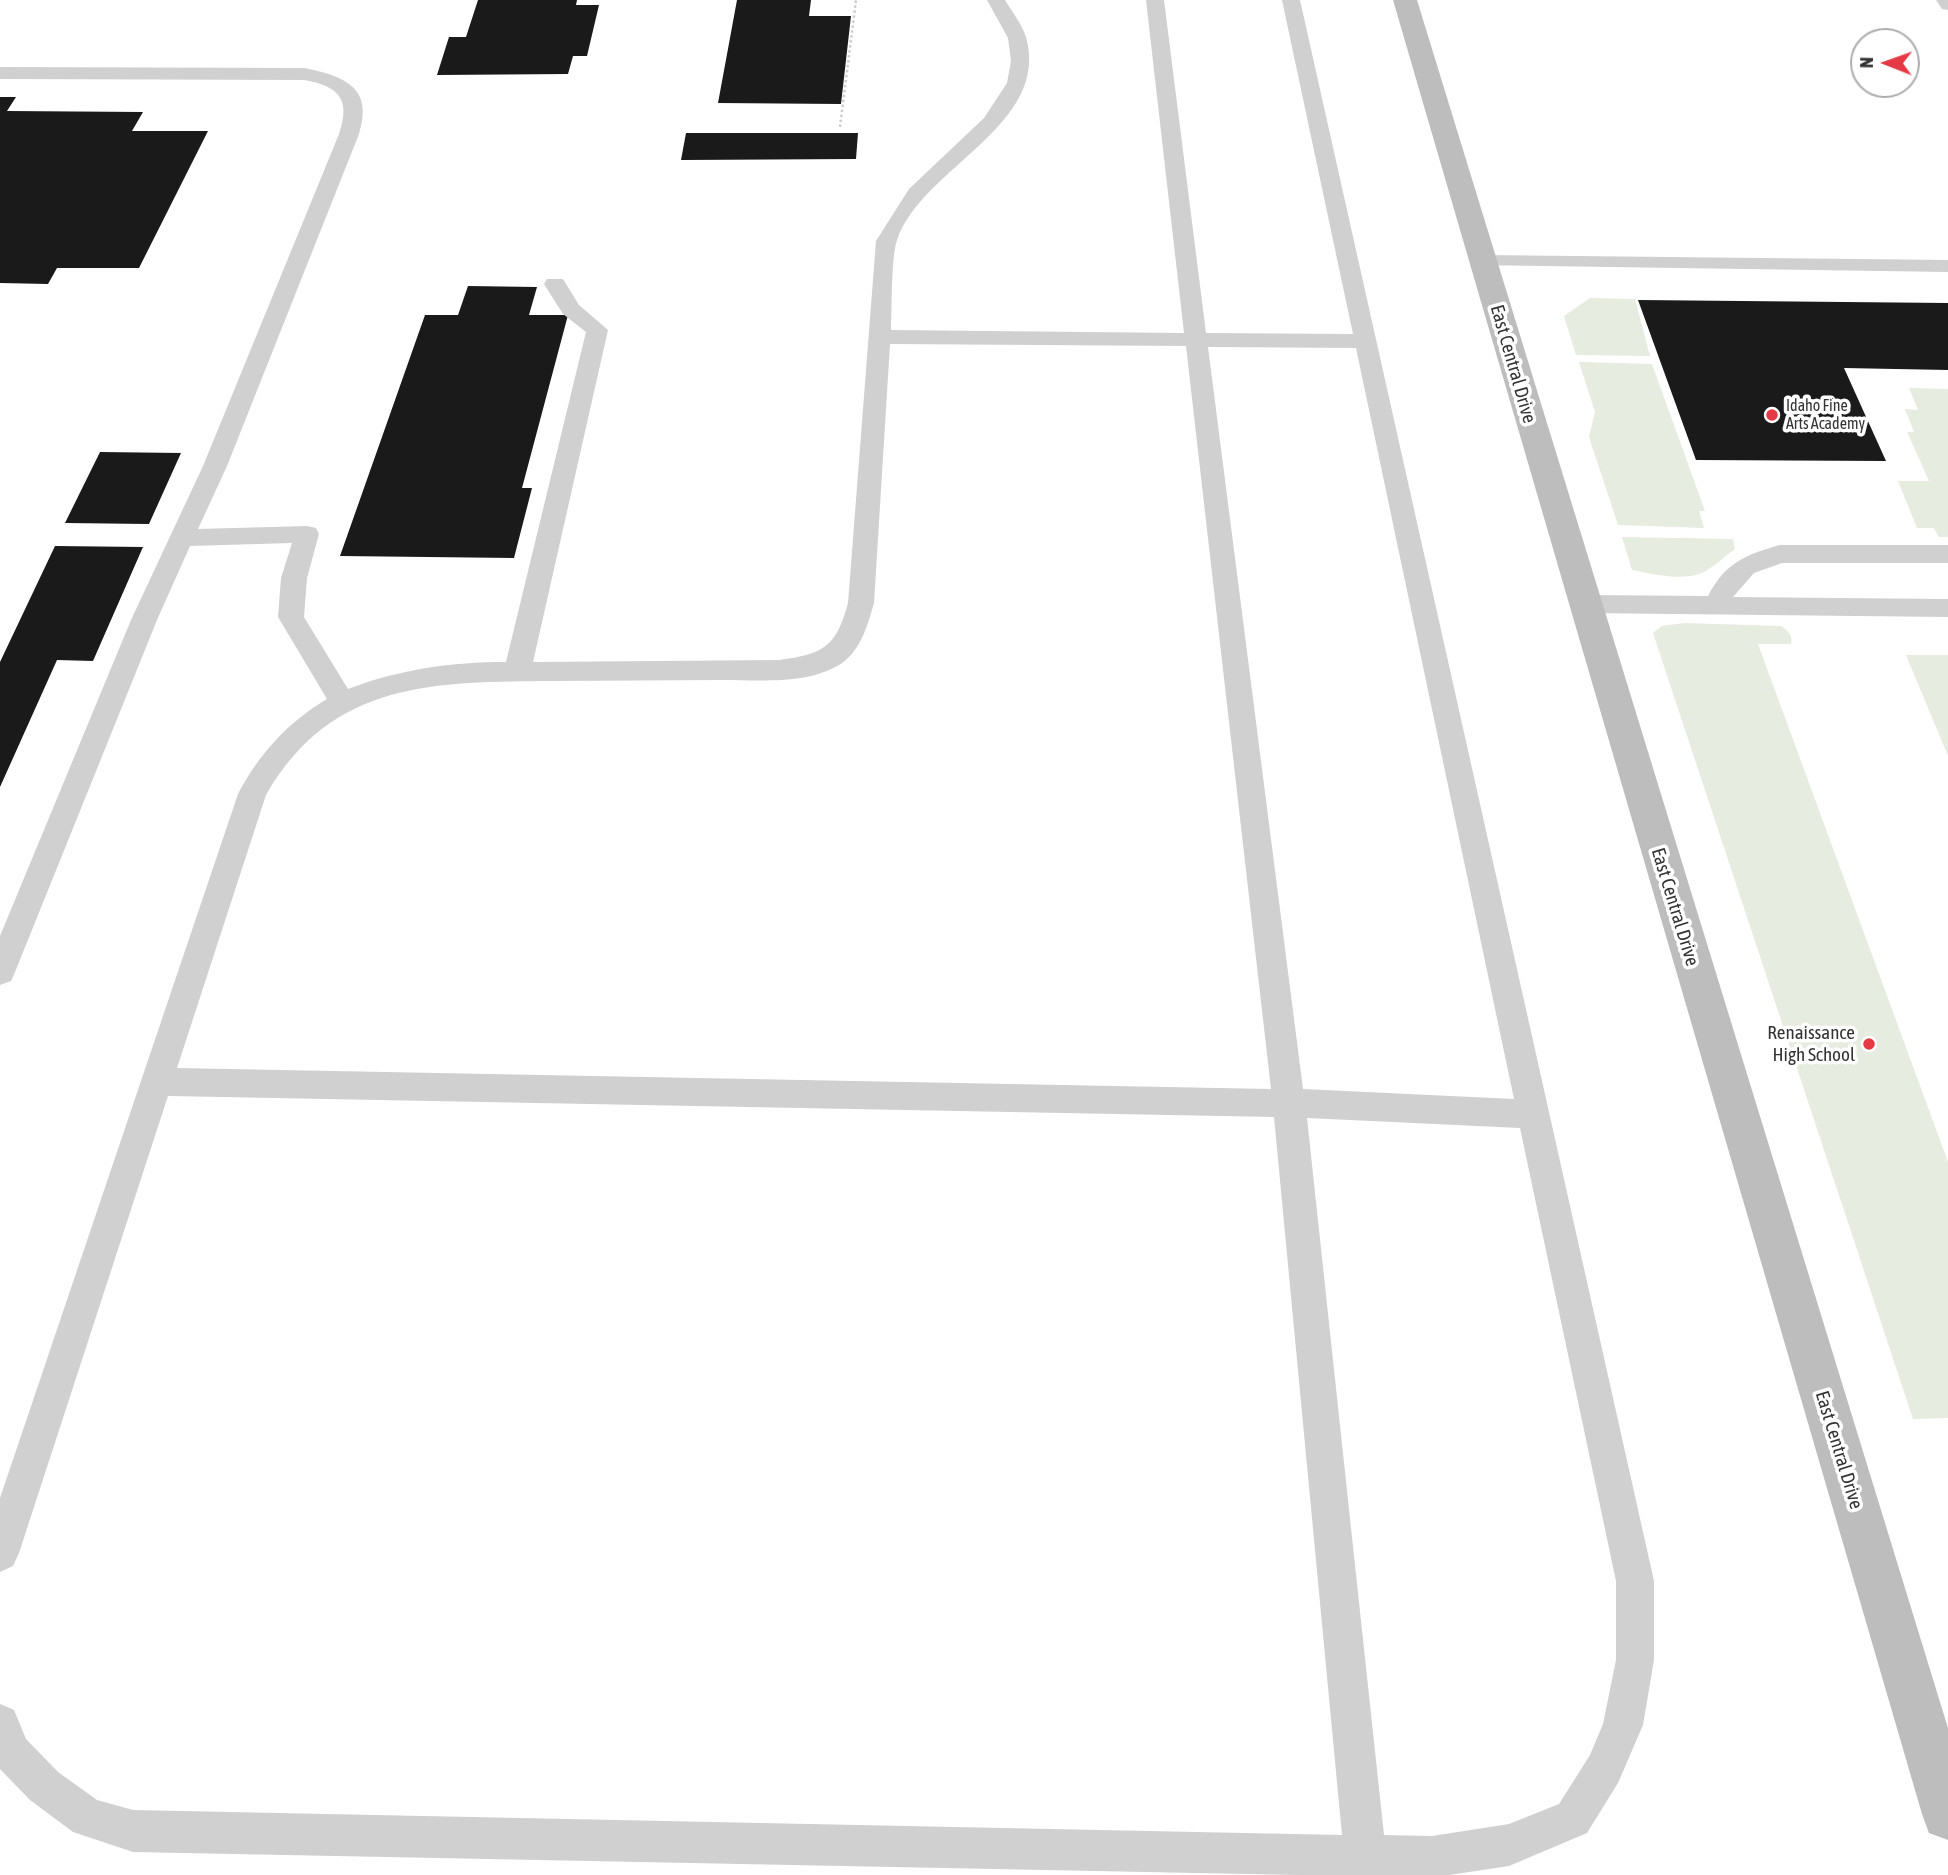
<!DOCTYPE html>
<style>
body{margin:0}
#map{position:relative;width:1948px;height:1875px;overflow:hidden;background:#fff;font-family:"Asap Condensed",sans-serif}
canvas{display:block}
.north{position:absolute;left:1850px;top:28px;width:70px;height:70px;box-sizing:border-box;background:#fff;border:2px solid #adadad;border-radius:50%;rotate:271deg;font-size:19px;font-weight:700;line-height:28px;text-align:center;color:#333}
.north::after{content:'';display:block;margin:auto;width:24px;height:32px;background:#e63946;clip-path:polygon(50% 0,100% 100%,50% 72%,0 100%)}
</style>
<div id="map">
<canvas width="1948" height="1875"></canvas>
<div class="north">N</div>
</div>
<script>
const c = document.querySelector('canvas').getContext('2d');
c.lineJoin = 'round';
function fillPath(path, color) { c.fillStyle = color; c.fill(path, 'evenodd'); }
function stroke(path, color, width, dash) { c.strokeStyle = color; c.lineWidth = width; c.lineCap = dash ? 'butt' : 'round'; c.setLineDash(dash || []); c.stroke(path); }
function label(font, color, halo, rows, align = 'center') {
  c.font = font + ' "Asap Condensed",sans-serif'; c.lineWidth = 7; c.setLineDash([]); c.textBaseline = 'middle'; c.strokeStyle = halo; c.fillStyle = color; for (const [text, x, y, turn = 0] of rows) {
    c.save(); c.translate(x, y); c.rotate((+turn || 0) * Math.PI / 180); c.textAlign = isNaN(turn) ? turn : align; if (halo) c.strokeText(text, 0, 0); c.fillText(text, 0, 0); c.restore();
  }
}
const green = new Path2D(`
 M1590,298L1635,299L1650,356L1576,355L1564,316Z
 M1579,362L1652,364L1705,511H1699L1704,528L1618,525L1589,437L1595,412Z
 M1909,388L1948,389V537H1939L1934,528H1917L1898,481H1929L1907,432H1914L1905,409L1918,410Z
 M1622,537L1733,539L1735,549C1725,556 1715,566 1704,572C1684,582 1653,574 1632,570Z
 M1684,623L1781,626C1788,631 1793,635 1791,644H1758L1948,1162V1418L1913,1419L1653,633L1662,626Z
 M1906,655H1948V756Z`);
const building = new Path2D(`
 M478,0H577L576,5H599L587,56H573L568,74L437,75L449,37H466Z
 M737,0H811L809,16H851L841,104L718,103Z
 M0,97H16L7,111L143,112L132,131H208L139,268H57L48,284L0,283Z
 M686,133H858L856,159L681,160Z
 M468,286L537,287L529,315H568L522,488H532L514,558L340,556L425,315H458Z
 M1638,300L1948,303V370L1844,368L1886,461L1696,460Z
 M100,452L181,453L149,524L65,523Z
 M55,546L143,547L93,661L57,660L0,787V662Z`);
const path = new Path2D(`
 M840,127L856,0`);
const lane = new Path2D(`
 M987,0H1005C1012,12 1022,24 1026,37C1051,126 922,167 897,240C891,257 892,309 891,330L1184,333L1146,0H1164L1206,333L1353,334L1282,0H1300L1654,1581V1660L1643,1725L1618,1783L1587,1833L1509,1866L1449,1875H1298L133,1852L73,1832L30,1800L0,1769V1704L14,1710L26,1739L58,1772L97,1800L133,1810L1342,1835L1274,1117L168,1096L19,1553L13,1566L0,1572V1498L238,794C259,754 288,722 327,699L278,617L281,578L292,543L190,546L157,620L15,972L11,981L0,985V936L131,620L203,466L339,134C351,99 339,86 304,80L0,79V67L304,68C344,76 374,87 359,134L227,466L198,529L307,526L316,528L319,534L307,578L304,617L348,689C401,669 451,662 506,662L586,332L563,314L544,284L547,279H563L579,305L608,330L533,662L779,660C824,654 836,647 848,603L876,241L909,189L984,118L1007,83L1011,61L1008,38ZM890,344L1186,346L1271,1089L177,1068L266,795C332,680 436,682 553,681C610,681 666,680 723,680C761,680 809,685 842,663C861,650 868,624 874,603ZM1208,347L1356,348L1514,1099L1303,1089ZM1307,1118L1520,1128L1616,1581V1660L1603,1724L1590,1755L1559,1804L1509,1824L1432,1836L1384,1835Z
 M1936,0H1948V10L1942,9Z
 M1482,255L1948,260V272L1475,265L1471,261L1475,257Z
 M1780,545H1948V563H1782L1754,573L1733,597L1948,599V617L1584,613L1575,610L1571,604L1575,598L1584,595L1708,596C1725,563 1745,555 1780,545Z`);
const secondary = new Path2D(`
 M1393,0H1417L1948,1728V1840L1929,1833L1922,1814Z`);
const markers = [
 [1772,415,7,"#e63946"],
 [1869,1044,7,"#e63946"]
];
const farPoinames = [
 ["Idaho Fine",1786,406],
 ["Arts Academy",1786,424]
];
const streetNames = [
 ["East Central Drive",1513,364,74],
 ["East Central Drive",1675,907,73],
 ["East Central Drive",1839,1450,73]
];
const poiNames = [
 ["Renaissance",1855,1033],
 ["High School",1855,1055]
];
fillPath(green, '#e6ecdf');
fillPath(building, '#1a1a1a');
stroke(path, '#cdcdcd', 2.5, [2.5, 2.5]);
fillPath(lane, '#d0d0d0');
fillPath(secondary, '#bdbdbd');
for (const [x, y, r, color] of markers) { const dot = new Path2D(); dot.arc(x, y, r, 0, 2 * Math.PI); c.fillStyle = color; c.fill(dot); stroke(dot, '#fff', 2.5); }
label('16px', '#333', '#fff', farPoinames, 'left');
label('19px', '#333', '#fff', streetNames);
label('19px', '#333', '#fff', poiNames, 'right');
</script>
